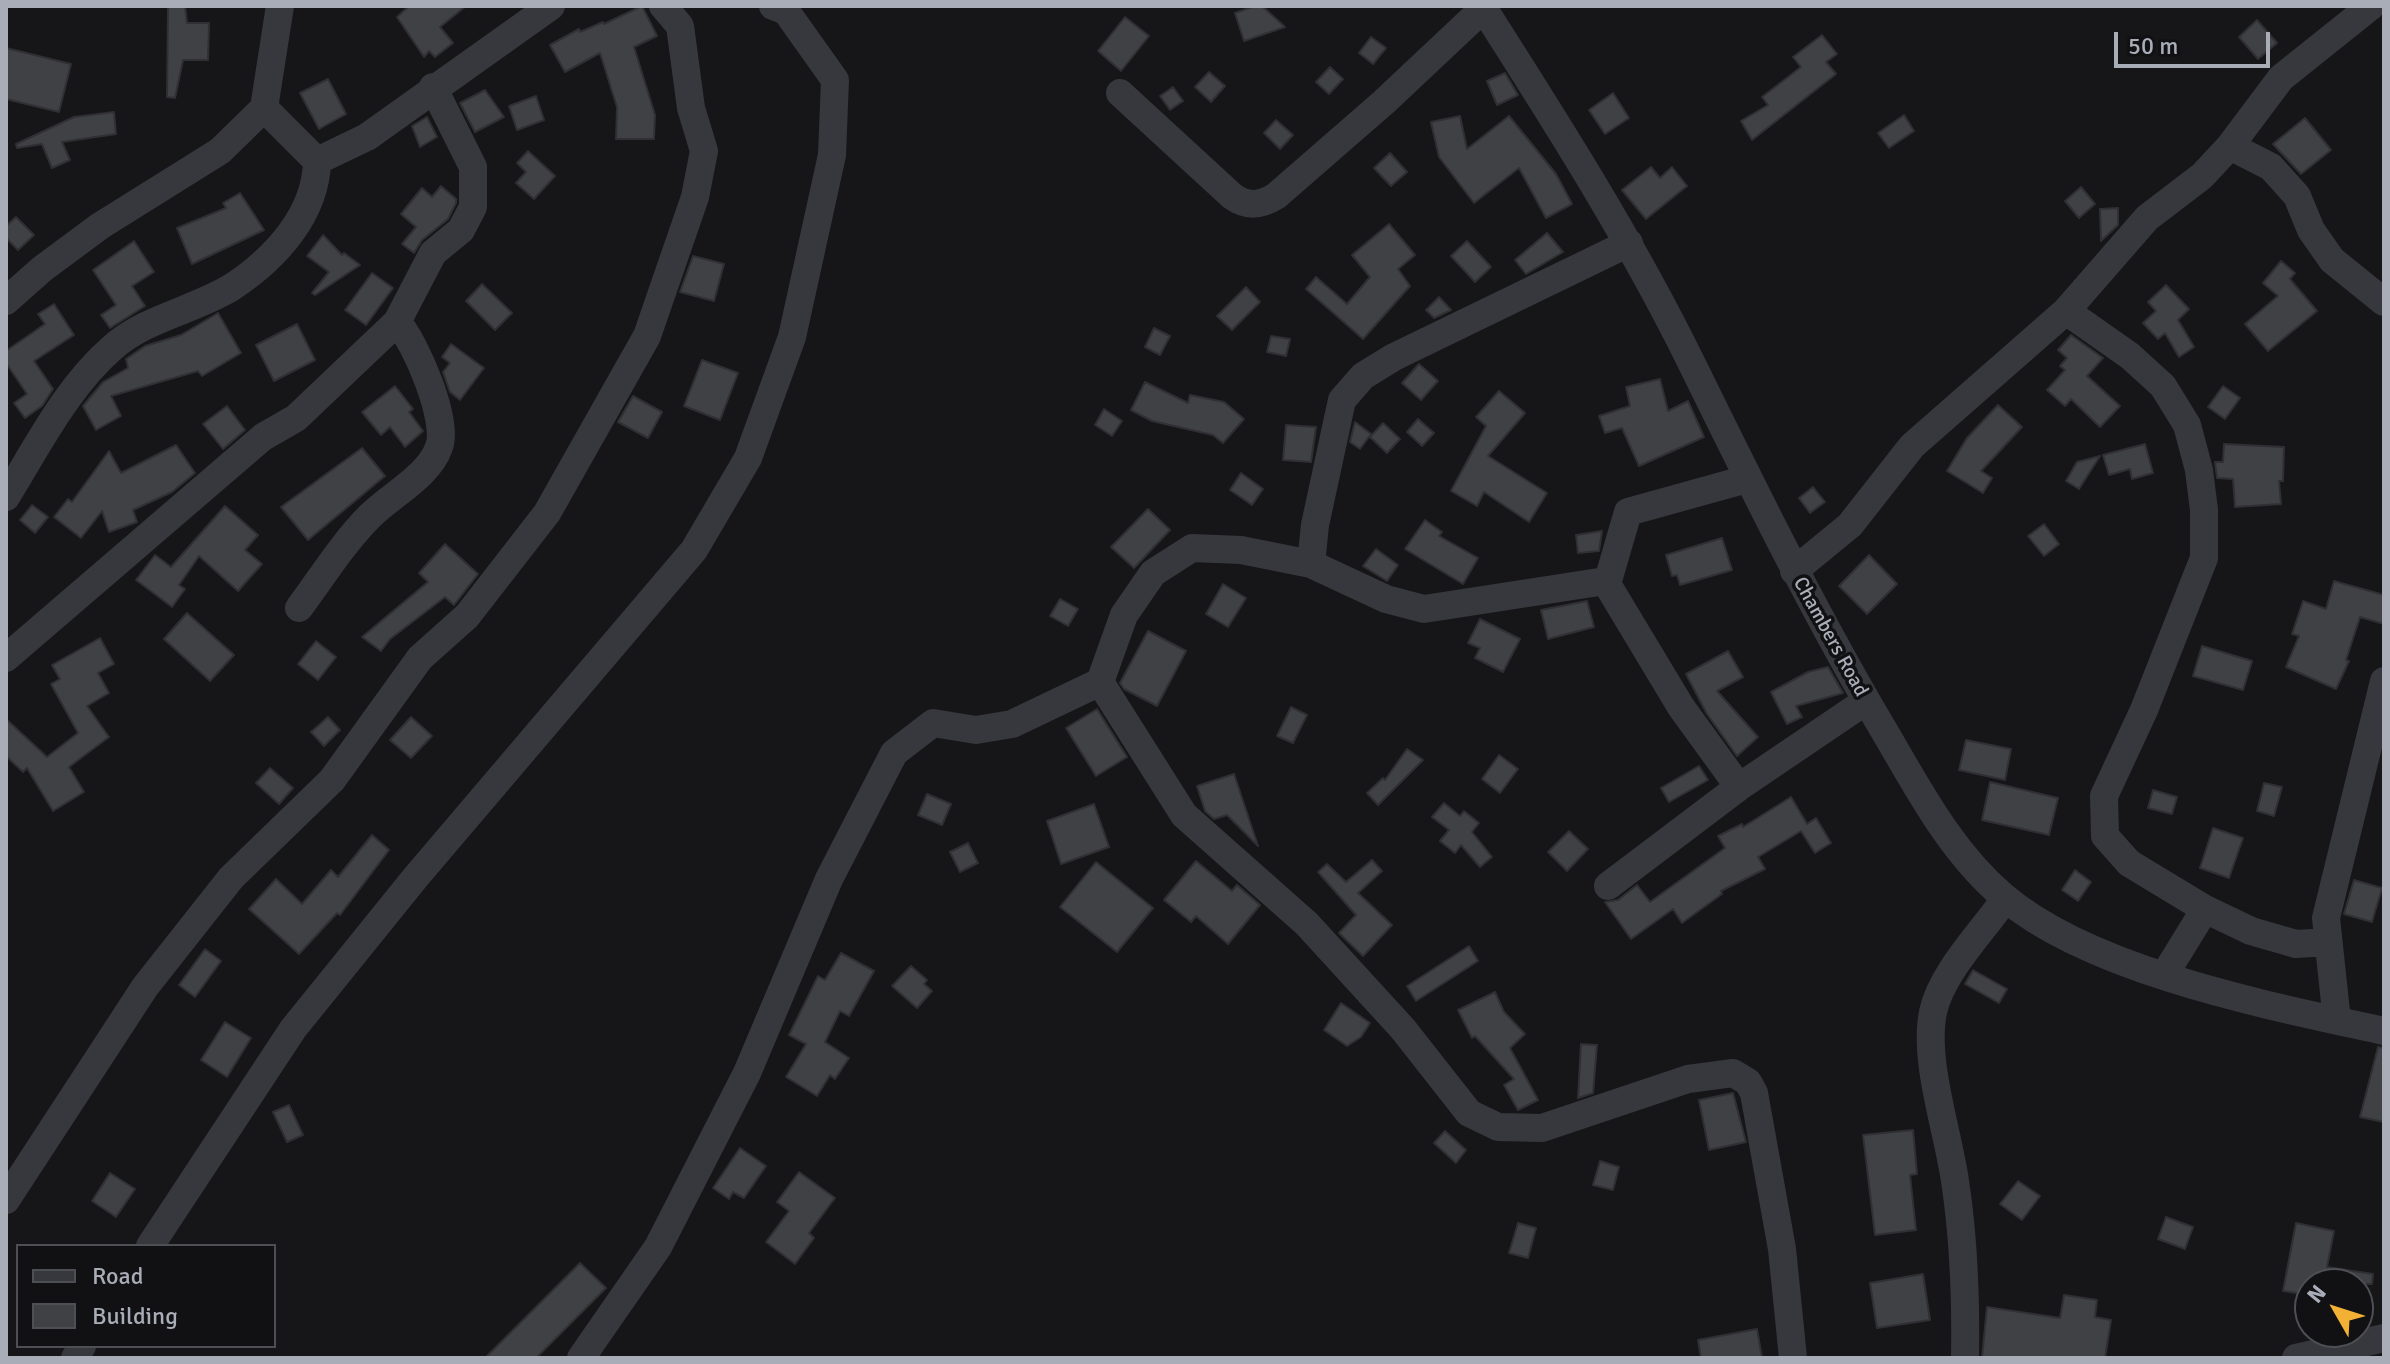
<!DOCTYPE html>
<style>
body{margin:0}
#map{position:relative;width:2390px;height:1364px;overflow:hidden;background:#161618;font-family:Signika,sans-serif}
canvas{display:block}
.frame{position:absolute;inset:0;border:8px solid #a8adb8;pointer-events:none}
.legend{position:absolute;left:16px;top:1244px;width:260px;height:104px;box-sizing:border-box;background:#111113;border:2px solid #4d4f55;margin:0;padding:10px 14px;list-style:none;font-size:24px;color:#a8adb8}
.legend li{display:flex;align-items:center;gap:16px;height:40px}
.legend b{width:40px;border:2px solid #4d4f55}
.north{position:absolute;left:2294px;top:1268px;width:80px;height:80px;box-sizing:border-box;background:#111113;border:2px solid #4d4f55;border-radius:50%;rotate:309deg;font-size:22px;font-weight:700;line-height:32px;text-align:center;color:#a8adb8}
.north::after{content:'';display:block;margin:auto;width:28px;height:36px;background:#f2b134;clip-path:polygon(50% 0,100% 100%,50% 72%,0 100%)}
.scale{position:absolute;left:2114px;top:32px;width:156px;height:36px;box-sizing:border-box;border:4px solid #a8adb8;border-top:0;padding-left:10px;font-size:24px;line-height:28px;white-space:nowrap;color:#a8adb8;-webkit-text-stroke:6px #111113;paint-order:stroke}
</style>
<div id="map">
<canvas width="2390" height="1364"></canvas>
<div class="frame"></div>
<ul class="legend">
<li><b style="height:10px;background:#37383d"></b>Road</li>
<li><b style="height:22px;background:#404145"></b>Building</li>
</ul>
<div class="north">N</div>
<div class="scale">50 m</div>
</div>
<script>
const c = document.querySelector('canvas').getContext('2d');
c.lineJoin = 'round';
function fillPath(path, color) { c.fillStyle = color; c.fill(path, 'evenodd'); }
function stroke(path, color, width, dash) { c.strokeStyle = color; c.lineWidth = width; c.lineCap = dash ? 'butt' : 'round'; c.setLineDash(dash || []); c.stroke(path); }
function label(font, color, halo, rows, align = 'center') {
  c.font = font + ' Signika,sans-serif'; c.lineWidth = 7; c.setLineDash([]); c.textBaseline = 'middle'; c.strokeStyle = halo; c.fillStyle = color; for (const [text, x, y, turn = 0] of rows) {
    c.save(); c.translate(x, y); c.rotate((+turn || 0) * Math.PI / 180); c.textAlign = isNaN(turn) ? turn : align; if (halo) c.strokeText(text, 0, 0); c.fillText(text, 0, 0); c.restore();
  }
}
const building = new Path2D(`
 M168,6H185L187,23H209L208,60H183L175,98L167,97Z
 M409,6H466L440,27L453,43L435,57L429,51L424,57L397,17Z
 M642,6L657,36L634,47L655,115L654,139H616L617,107L600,53L565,72L550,45L579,29L580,32L603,22L604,24Z
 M1255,6H1262L1285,27L1244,41L1235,13Z
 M1125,17L1149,36L1121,71L1098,51Z
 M2257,20L2277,43L2258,59L2239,37Z
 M1822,35L1837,54L1826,62L1836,74L1752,140L1741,121L1768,105L1762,97L1801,67L1793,57Z
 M1371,37L1386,48L1373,64L1359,53Z
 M6,48L71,64L59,112L6,99Z
 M1330,67L1343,79L1329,94L1316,82Z
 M1209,72L1225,86L1211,102L1195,87Z
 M1505,73L1518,95L1497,105L1487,81Z
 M328,79L346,114L319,129L300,93Z
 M1173,87L1183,101L1170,110L1160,96Z
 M485,90L504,117L475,132L460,103Z
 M1613,93L1629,118L1605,134L1589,110Z
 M536,96L544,120L517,130L509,106Z
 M114,112L116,134L62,142L70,160L52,168L42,144L17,148L16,144L74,117Z
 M1904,115L1914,131L1889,148L1878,133Z
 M1460,116L1467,149L1509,116L1556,174L1572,204L1546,218L1519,168L1474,203L1439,157L1431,122Z
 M427,117L437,137L420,147L412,126Z
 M2305,118L2331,150L2301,174L2273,144Z
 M1276,120L1293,135L1280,149L1264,133Z
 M528,151L555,176L534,199L516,183L526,172L517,163Z
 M1390,153L1407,172L1391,186L1374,168Z
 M1651,167L1660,178L1672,167L1687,186L1646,219L1622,190Z
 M441,186L456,199V203L448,219L422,240L414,253L402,244L416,227L401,214L422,188L432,197Z
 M2081,187L2095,204L2079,218L2065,201Z
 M240,193L264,230L192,264L177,228L226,208L223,203Z
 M2118,208V225L2101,241L2100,209Z
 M16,217L34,235L18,250L6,238V226Z
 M1389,224L1415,255L1398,269L1410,286L1363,339L1306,289L1316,277L1347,304L1370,277L1352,255Z
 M1547,233L1563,252L1526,274L1515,260Z
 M323,235L342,255L344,253L360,265L315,295L312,293L329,272L307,256Z
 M134,241L154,272L132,286L145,306L110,328L101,315L116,305L93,270Z
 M1467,241L1491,267L1475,282L1451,256Z
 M693,256L724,264L714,301L680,292Z
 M2281,261L2295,273L2290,279L2317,311L2268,351L2245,324L2278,296L2263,283Z
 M372,273L393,288L366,325L345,310Z
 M482,284L512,313L495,330L466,301Z
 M2166,285L2189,309L2178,320L2194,347L2179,357L2165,333L2158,339L2143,323L2156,311L2148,302Z
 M1246,287L1260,302L1232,330L1217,316Z
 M1439,297L1451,310L1434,318L1426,310Z
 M54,304L74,335L34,361L53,389L42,406L25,418L14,403L27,394L6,363V351L45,324L38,314Z
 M218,313L241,353L202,376L198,371L111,396L121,416L96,430L83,406L103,382L128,368L126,359L145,346L181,335Z
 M297,324L315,360L274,381L256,345Z
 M1154,328L1170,336L1160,355L1145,347Z
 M2071,335L2103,358L2087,376L2120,406L2100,427L2071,399L2065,406L2047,390L2065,370L2060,366L2067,358L2058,350Z
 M1271,336L1290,339L1286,356L1267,352Z
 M451,344L484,368L460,400L450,392L443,372L450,363L442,357Z
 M702,360L738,373L720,420L684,406Z
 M1419,364L1438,381L1421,400L1402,383Z
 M1660,379L1668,411L1688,401L1704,437L1639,466L1622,428L1605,433L1599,416L1630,406L1626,387Z
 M1145,382L1188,403L1190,395L1224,402L1244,419L1223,443L1213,435L1152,421L1131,410Z
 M395,386L413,409L409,412L423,431L405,447L390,427L381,435L362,412Z
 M2223,386L2240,398L2225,419L2208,407Z
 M1499,391L1525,413L1488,456L1547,493L1529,522L1484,492L1477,506L1451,491L1486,426L1476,417Z
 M633,396L662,412L648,438L618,422Z
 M1998,405L2022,427L1981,471L1992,478L1983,493L1947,471L1967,438Z
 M227,406L245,430L223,449L203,424Z
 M1104,409L1122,421L1112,436L1095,425Z
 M1418,419L1434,433L1422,446L1407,432Z
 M1355,422L1371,434L1360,449L1350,442Z
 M1383,423L1400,439L1387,453L1370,437Z
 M1286,425L1316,427L1311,462L1283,460Z
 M2145,444L2153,473L2132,479L2130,469L2109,475L2103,455Z
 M2224,444L2284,447L2283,481H2279L2281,504L2235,507L2233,479L2217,478L2215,462H2223Z
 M176,445L195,473L172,492L133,510L137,522L109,532L102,511L81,538L54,517L68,499L72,502L109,451L121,473Z
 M362,448L385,476L308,540L281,507Z
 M2100,456L2079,489L2066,481L2077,462Z
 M1241,473L1263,489L1252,505L1230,490Z
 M1813,487L1825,502L1810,513L1799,498Z
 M32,505L48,517L35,533L20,520Z
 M225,506L258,535L245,550L262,564L238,591L199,556L179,585L185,589L172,607L136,580L155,555L171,567Z
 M1148,509L1170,530L1134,568L1111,547Z
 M1425,520L1442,532L1439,536L1478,558L1463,584L1405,549Z
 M2044,524L2059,544L2044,556L2028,536Z
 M1602,531L1599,551L1578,553L1576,535Z
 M1722,538L1732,570L1680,585L1677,575L1672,576L1666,555Z
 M445,544L478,574L454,605L445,597L390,639L381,651L362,637L428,582L419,573Z
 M1376,549L1398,565L1387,581L1363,566Z
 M1869,555L1897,584L1867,614L1839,586Z
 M2334,581L2384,595V624L2360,617L2346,660L2349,661L2336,689L2286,667L2299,636L2292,634L2303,601L2326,609Z
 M1223,584L1246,598L1228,627L1206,614Z
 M1060,599L1078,609L1068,626L1050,616Z
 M1587,601L1594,627L1548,639L1541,610Z
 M187,613L234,655L210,681L164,639Z
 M1480,619L1520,639L1503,672L1475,658L1480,648L1468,643Z
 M1148,631L1186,651L1157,706L1124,689L1120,683Z
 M100,638L114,664L98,673L109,693L87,706L109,737L69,767L84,792L53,811L27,768L23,772L6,756V719L47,757L78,733L51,684L60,679L52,665Z
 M316,641L336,657L318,680L298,664Z
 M2202,646L2252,661L2243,690L2193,676Z
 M1728,651L1743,677L1717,691L1758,737L1737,756L1707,714L1686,674Z
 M1828,667L1843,693L1796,706L1802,717L1787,724L1771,692L1808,672Z
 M1291,707L1307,715L1293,743L1277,736Z
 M1097,709L1127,757L1096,776L1066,728Z
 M328,717L340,730L324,746L311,732Z
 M411,717L432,736L411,758L390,740Z
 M1966,740L2011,749L2005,780L1959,770Z
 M1407,749L1423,760L1378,805L1367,793L1383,778L1385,780Z
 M1499,755L1518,769L1500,793L1482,779Z
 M1699,766L1708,780L1669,802L1661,788Z
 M270,768L293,788L279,804L256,783Z
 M1234,774L1258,846L1227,815L1214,819L1205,811L1197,786Z
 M1990,782L2058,798L2049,835L1982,820Z
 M2264,783L2282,787L2274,816L2257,811Z
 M2153,790L2177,797L2172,814L2148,808Z
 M927,794L951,804L942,825L918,815Z
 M1791,797L1807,824L1816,818L1831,843L1815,853L1801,831L1758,857L1765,869L1721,891L1722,894L1682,923L1673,909L1631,939L1605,902L1618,900L1637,885L1650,902L1725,848L1718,836L1742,824L1743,827Z
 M1444,803L1460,816L1464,811L1479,823L1472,832L1492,857L1480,867L1461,845L1455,853L1440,841L1449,830L1432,817Z
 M1094,804L1109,847L1061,864L1047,821Z
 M2213,828L2243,838L2229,878L2200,868Z
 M1569,831L1588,849L1567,871L1548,852Z
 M372,835L389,850L340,915L337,913L299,954L249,909L276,879L302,904L331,870L338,877Z
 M968,843L978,863L960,872L950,852Z
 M1372,860L1382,871L1358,893L1392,925L1363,956L1339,933L1356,915L1318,872L1327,864L1346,882Z
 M1196,861L1232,891L1237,885L1260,905L1228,944L1196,916L1191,922L1164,900Z
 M1096,862L1153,908L1117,952L1060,907Z
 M2075,870L2091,882L2078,901L2062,890Z
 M2354,880L2382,888L2372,922L2344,914Z
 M1469,946L1478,961L1416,1001L1407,986Z
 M205,949L221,961L195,997L179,985Z
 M841,953L874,971L849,1016L840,1011L825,1042L849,1058L835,1079L830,1075L817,1096L786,1077L806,1044L789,1035L818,976L825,980Z
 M911,966L927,980L924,984L932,991L917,1008L892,986Z
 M1973,970L2007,989L1999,1003L1965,984Z
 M1495,992L1504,1012L1525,1034L1510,1048L1538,1100L1518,1110L1504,1085L1514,1079L1475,1036L1472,1038L1458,1010Z
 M1341,1003L1370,1023L1361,1037L1347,1046L1324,1030Z
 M225,1022L251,1038L227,1077L201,1060Z
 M1581,1044L1597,1045L1593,1093L1578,1098Z
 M2378,1047L2384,1048V1122L2360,1117Z
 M1733,1093L1746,1142L1709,1150L1699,1100Z
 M289,1105L303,1135L287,1142L273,1112Z
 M1913,1130L1917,1174L1910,1175L1916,1230L1875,1235L1863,1135Z
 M1445,1131L1466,1150L1456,1163L1434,1143Z
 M740,1148L766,1166L744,1198L733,1192L729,1199L713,1188Z
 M1600,1161L1619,1167L1613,1190L1593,1185Z
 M799,1172L835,1198L809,1233L814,1238L795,1264L766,1242L789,1211L777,1202Z
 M110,1173L135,1189L116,1217L92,1201Z
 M2018,1181L2040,1196L2022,1220L2000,1204Z
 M2166,1217L2193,1227L2185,1249L2158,1239Z
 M1518,1223L1536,1228L1528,1258L1509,1253Z
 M2296,1223L2334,1231L2327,1267L2373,1274L2372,1284H2310V1295L2283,1291Z
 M580,1263L606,1288L536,1358H485Z
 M1923,1274L1930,1320L1877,1328L1870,1283Z
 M2064,1295L2097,1300L2095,1317L2111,1320L2105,1358H1982L1987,1307L2060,1318Z
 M1757,1329L1762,1358H1701L1698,1340Z`);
const minor = new Path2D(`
 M1482,6C1556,122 1630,238 1691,362C1753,488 1814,613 1886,734C1920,792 1952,853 2004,897C2093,972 2271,1006 2384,1031
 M1120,93L1232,196C1247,207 1260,206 1276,196L1384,102L1486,6
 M2230,146L2271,167L2297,196L2311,230L2332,260L2384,302
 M317,161L367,137L551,6
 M1629,243L1394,357L1363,376L1342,400L1315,525L1311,564L1386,599L1424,609L1599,582L1607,584L1681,707L1739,787
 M6,301L42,269L100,226L220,151L264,108L280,6
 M2066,311L2130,356L2163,386L2187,425L2199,470L2204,510V558L2144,710L2104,796L2105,836L2129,863L2205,909L2251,931L2296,944L2328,942
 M6,497C37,447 67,387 112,348C145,318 195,310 232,287C276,258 316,214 317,161L264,108
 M1311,564L1241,550L1192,548L1153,573L1124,615L1100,682L1184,815L1307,924L1403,1029L1469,1113L1498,1127L1542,1128L1688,1079L1733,1073L1748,1082L1754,1093L1782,1249L1793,1358
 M1794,571L1850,525L1912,446L2066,311L2147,218L2202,176L2230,146L2281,78L2371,6
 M1607,584L1628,512L1747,479
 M299,608C322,577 343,543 370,516C391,495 429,476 439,447C449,420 415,341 397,322
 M6,658L263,437L296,418L397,322L433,253L461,230L473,207V167L433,87
 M1608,886L1739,787L1866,701
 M2165,974L2205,909
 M2337,1021L2326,918L2384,681
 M6,1200L145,987L231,878L332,780L420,658L467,616L547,513L647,336L695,197L704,151L691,108L680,26L663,6
 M150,1246L293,1029L415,878L694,550L748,458L792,337L832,155L835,80L786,11L773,6
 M75,1358L82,1346
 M581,1358L658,1247L747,1073L829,879L894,753L933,723L976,730L1012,724L1100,682
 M1965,1358C1966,1298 1964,1240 1955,1181C1948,1131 1923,1061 1933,1012C1941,973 1983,931 2005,899
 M2296,1358L2384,1338`);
const streetNames = [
 ["Chambers Road",1830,637,61]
];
fillPath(building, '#404145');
stroke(building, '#303034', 2);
stroke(minor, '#37383d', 28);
label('20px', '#a8adb8', '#111113', streetNames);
</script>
